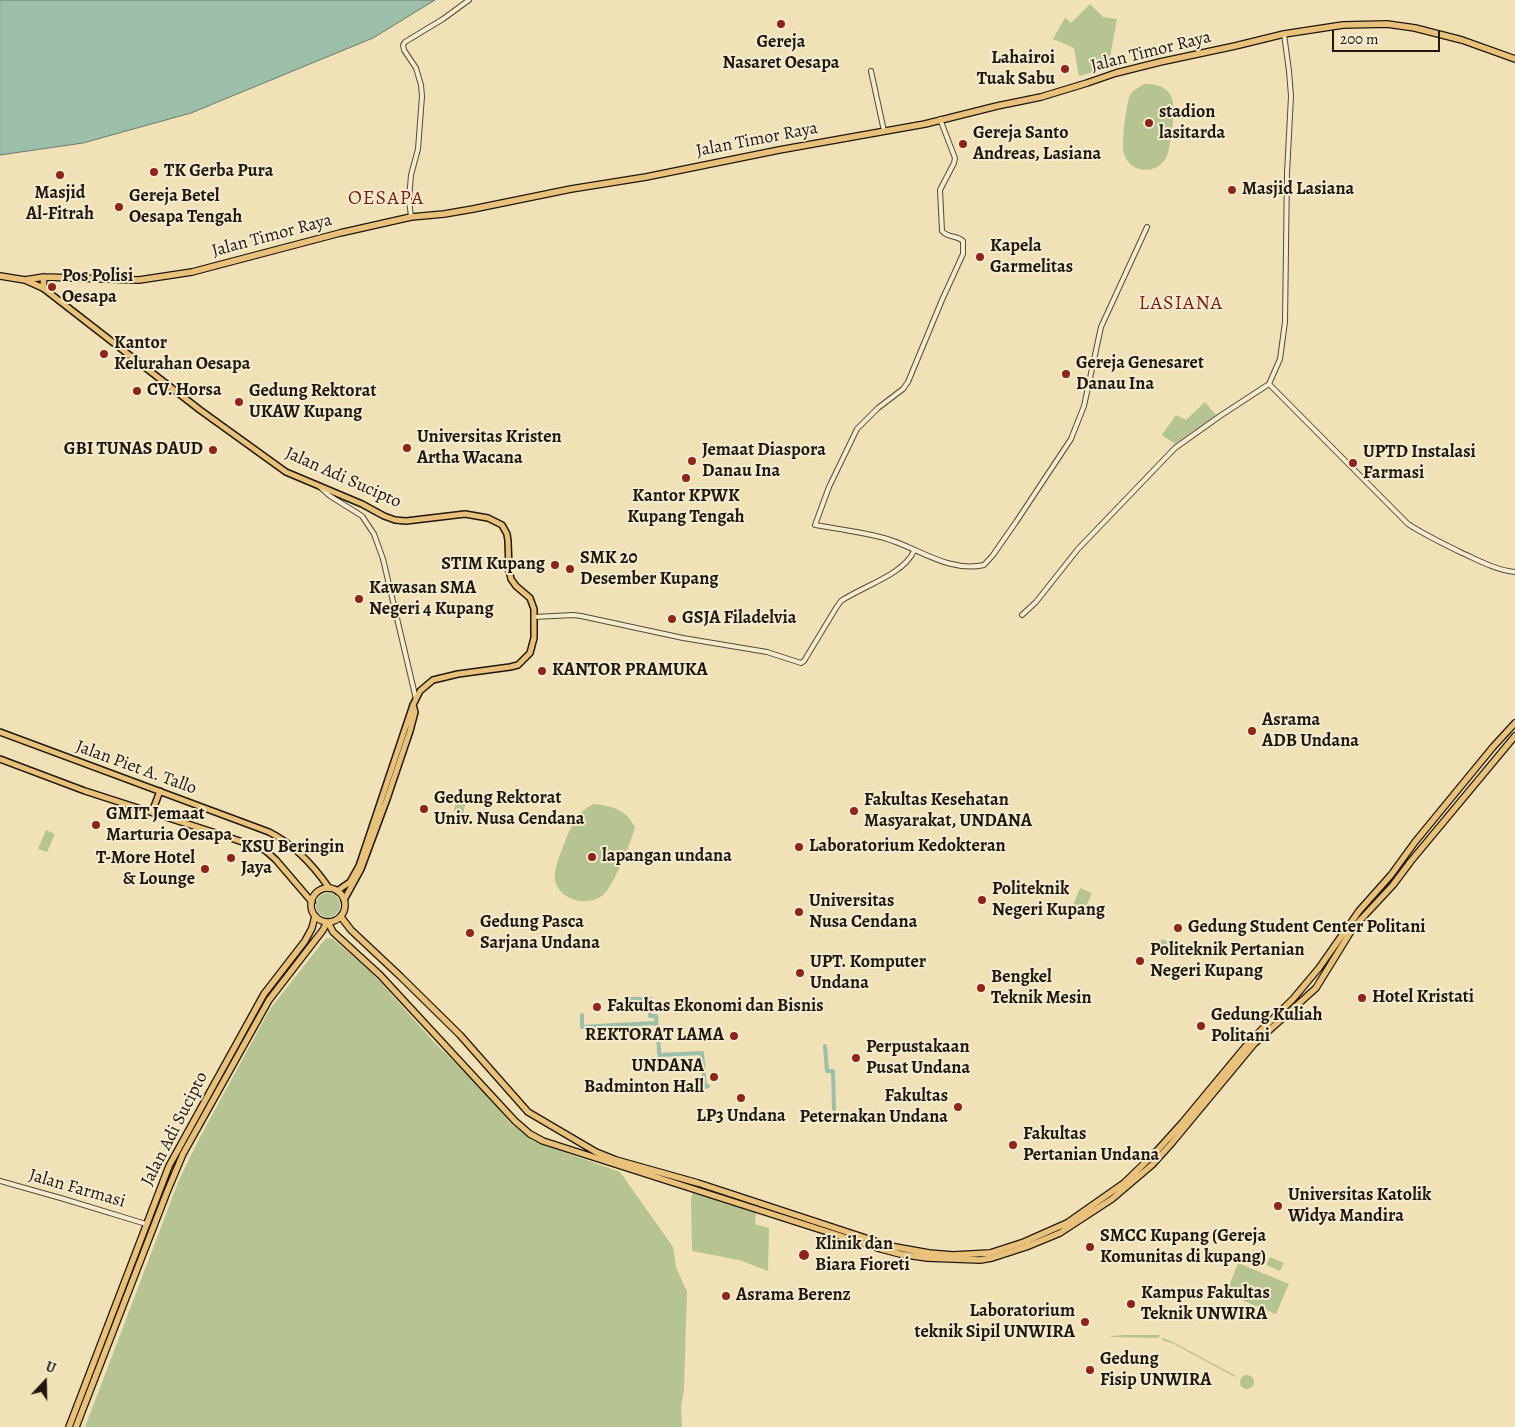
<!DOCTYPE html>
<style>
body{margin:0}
#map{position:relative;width:1515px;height:1427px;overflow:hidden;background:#f0e2b6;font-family:Alegreya,serif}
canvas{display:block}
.north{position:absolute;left:20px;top:1357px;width:50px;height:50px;-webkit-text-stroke:4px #f5ecd0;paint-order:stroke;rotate:21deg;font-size:14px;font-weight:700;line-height:20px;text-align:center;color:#20180f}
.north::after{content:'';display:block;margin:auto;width:18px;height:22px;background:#20180f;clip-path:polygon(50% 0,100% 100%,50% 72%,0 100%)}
.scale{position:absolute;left:1332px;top:30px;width:108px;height:22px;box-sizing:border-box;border:2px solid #20180f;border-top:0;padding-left:6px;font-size:15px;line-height:18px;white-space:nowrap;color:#20180f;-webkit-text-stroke:4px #f5ecd0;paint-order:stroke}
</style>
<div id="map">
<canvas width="1515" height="1427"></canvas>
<div class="north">U</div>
<div class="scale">200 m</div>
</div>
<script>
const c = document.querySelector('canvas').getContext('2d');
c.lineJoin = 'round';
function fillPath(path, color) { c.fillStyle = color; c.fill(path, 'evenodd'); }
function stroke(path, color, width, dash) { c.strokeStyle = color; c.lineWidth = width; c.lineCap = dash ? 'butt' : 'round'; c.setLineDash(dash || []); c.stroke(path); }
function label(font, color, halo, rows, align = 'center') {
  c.font = font + ' Alegreya,serif'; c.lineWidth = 4; c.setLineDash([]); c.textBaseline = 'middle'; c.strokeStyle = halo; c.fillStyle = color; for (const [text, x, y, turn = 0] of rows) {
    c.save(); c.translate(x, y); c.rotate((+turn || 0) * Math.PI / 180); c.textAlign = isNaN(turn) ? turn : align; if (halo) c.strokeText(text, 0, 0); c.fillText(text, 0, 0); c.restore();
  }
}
const green = new Path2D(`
 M1090,4L1103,17L1117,19L1108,68L1079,76L1074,48L1053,39L1065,18L1071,23Z
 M1144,84C1180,83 1175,111 1171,136C1169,146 1169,158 1161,164C1156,169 1147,171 1140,169C1133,168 1126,161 1124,154C1121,143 1126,109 1129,97L1133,91Z
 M1205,402L1216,415L1175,444L1162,435L1176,415L1186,420Z
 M457,795L467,798L463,813L454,811Z
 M593,804C612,806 625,809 635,827C631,842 613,888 602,896C586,907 559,900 555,880C553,868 562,851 566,839C573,823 577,813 593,804Z
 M46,830L55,834L47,852L38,849Z
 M1080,888L1092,893L1082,915L1071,911Z
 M316 905a12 12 0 1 1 24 0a12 12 0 1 1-24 0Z
 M329,938L333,939L373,974L435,1043L484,1091L511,1124L533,1141L620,1172L673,1247L676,1267L687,1292L684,1389L681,1408L682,1427H85L179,1180L199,1139L270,1009L325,939Z
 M1162,939L1173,944L1170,952L1158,947Z
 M1175,944L1187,949L1183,958L1172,953Z
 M693,1192L756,1212L755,1224L769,1228L768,1271L739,1260L692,1251L691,1198Z
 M1270,1257L1284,1263L1280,1271L1266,1265Z
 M1238,1263L1289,1284L1276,1314L1226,1294Z
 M1124,1335H1159L1160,1336L1158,1338L1111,1337V1336Z
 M1162,1338L1171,1341L1238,1377L1233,1376L1172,1343L1162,1340Z
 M1240 1382a7 7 0 1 1 14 0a7 7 0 1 1-14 0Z`);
const water = new Path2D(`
 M0,0H435L373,38L191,113L83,143L0,155Z`);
const canal = new Path2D(`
 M625,999H651L650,1016H656C657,1033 660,1050 660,1068
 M582,1015V1027L615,1025
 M615,1031V1025L656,1023
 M825,1046L827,1071H833L834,1109
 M660,1055L702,1053L705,1087L708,1086`);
const minor = new Path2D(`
 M871,71L884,131
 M940,119L955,158L954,163L940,190L942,231C948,238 956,235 963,241V254L942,300L908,382L903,389L878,408L857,429L829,487L815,525C838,529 862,532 884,538C917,547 948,573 984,565L993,555L1016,522L1071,439L1084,406L1101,327L1147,227
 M411,217L409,199L411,175L418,149L422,96L421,85L416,68L404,50L403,45L405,42L443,19L469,0
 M1269,384L1408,524C1425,535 1442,543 1460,552C1478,560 1495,570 1515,572
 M320,487L330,496L362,516L374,534L383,559L416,699
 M1022,615L1036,602L1078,549L1175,448L1220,416L1269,384L1280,359L1285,322L1287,173L1291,96L1289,71L1284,34
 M534,617L573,615L581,616L683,638L767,652L801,663L804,661L836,608L841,601C863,586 903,575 914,551
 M0,1181L64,1199L146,1224`);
const major = new Path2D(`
 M43,288L200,410L286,472L362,504L384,516L395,520L406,521L465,514L488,518L502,525L507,534L508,541L509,570L511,579L516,586L530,598L534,609V638L530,653L518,665L510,667L458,674L433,680L420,691L413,705L359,866L350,882L337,891
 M0,732L269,832C293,844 314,866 329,888
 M0,759L85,791L228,837L260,848L266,851L276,860L312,902
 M152,812L160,791
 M344,900L361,869L387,799L410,731L415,712L413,705`);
const highway = new Path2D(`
 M0,276L25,280L44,277L139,280L192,272L340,233L411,217L444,214L473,209L571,189L646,177L779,150L925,124L997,106L1041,97L1087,83L1116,73L1160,62L1235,46L1284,34L1343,25L1387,24L1415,28L1462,40L1515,59
 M25,280L43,288L44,277
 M311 905a17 17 0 1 1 34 0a17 17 0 1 1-34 0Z
 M341,917L351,930L400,976L460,1035L528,1112L596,1152L616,1160L698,1183L890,1246L929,1253L953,1255L990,1253L1024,1242L1067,1223L1124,1183L1155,1153L1182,1123L1250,1041L1293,999L1319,968L1359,911L1391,875L1415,842L1493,747L1515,723
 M328,922L333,932L380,975L515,1121L530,1134L543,1141L881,1249L900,1254L927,1258L980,1260L992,1258L1026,1247L1060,1233L1112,1199L1152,1165L1171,1144L1254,1044L1316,988L1353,928L1393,885L1411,861L1515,736
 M69,1427L169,1166L264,994L305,941L312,928L315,916
 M76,1427L167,1192L183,1154L269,1000L323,930L327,922`);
const markers = [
 [781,24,5,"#8f2418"],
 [1065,69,5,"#8f2418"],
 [1149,123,5,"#8f2418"],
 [963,144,5,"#8f2418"],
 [154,172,5,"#8f2418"],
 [60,175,5,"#8f2418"],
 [1232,190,5,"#8f2418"],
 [119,207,5,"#8f2418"],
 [980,257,5,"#8f2418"],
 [52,287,5,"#8f2418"],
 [104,354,5,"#8f2418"],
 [1066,374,5,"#8f2418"],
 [137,391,5,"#8f2418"],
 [239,402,5,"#8f2418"],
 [407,448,5,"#8f2418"],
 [213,450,5,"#8f2418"],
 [692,461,5,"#8f2418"],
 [1353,463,5,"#8f2418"],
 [686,478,5,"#8f2418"],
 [555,565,5,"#8f2418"],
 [570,569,5,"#8f2418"],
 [359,599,5,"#8f2418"],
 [672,619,5,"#8f2418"],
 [542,671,5,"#8f2418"],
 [1252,731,5,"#8f2418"],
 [424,809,5,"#8f2418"],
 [854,811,5,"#8f2418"],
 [96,825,5,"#8f2418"],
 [799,847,5,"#8f2418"],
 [592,857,5,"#8f2418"],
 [231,858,5,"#8f2418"],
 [205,869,5,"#8f2418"],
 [982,900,5,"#8f2418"],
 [799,912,5,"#8f2418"],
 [1178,928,5,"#8f2418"],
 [470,933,5,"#8f2418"],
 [1140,961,5,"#8f2418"],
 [800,973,5,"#8f2418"],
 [981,988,5,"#8f2418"],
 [1362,998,5,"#8f2418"],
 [597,1007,5,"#8f2418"],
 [1201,1026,5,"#8f2418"],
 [734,1036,5,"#8f2418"],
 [856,1058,5,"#8f2418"],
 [714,1077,5,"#8f2418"],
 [741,1098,5,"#8f2418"],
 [958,1107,5,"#8f2418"],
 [1013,1145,5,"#8f2418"],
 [1278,1206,5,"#8f2418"],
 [1090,1247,5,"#8f2418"],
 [804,1255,6,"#8f2418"],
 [726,1296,5,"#8f2418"],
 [1131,1304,5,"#8f2418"],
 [1085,1322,5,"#8f2418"],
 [1090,1370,5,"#8f2418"]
];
const poiNames = [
 ["Gereja",781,43,"center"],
 ["Nasaret Oesapa",781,64,"center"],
 ["Lahairoi",1055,59,"right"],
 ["Tuak Sabu",1055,80,"right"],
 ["stadion",1159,113],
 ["lasitarda",1159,134],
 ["Gereja Santo",973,134],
 ["Andreas, Lasiana",973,155],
 ["TK Gerba Pura",164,172],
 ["Masjid Lasiana",1242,190],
 ["Masjid",60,194,"center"],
 ["Al-Fitrah",60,215,"center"],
 ["Gereja Betel",129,197],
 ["Oesapa Tengah",129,218],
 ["Kapela",990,247],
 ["Garmelitas",990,268],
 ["Pos Polisi",62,277],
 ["Oesapa",62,298],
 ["Kantor",114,344],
 ["Kelurahan Oesapa",114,365],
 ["Gereja Genesaret",1076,364],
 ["Danau Ina",1076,385],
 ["CV. Horsa",147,391],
 ["Gedung Rektorat",249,392],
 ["UKAW Kupang",249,413],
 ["Universitas Kristen",417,438],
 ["Artha Wacana",417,459],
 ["GBI TUNAS DAUD",203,450,"right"],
 ["Jemaat Diaspora",702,451],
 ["Danau Ina",702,472],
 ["UPTD Instalasi",1363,453],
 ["Farmasi",1363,474],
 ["Kantor KPWK",686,497,"center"],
 ["Kupang Tengah",686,518,"center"],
 ["SMK 20",580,559],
 ["Desember Kupang",580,580],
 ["STIM Kupang",545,565,"right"],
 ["Kawasan SMA",369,589],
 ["Negeri 4 Kupang",369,610],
 ["GSJA Filadelvia",682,619],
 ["KANTOR PRAMUKA",552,671],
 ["Asrama",1262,721],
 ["ADB Undana",1262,742],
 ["Gedung Rektorat",434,799],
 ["Univ. Nusa Cendana",434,820],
 ["Fakultas Kesehatan",864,801],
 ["Masyarakat, UNDANA",864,822],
 ["GMIT Jemaat",106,815],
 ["Marturia Oesapa",106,836],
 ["Laboratorium Kedokteran",809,847],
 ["KSU Beringin",241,848],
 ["Jaya",241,869],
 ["lapangan undana",602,857],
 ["T-More Hotel",195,859,"right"],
 ["& Lounge",195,880,"right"],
 ["Politeknik",992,890],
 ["Negeri Kupang",992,911],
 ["Universitas",809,902],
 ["Nusa Cendana",809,923],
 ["Gedung Pasca",480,923],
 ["Sarjana Undana",480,944],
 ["Gedung Student Center Politani",1188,928],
 ["Politeknik Pertanian",1150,951],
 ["Negeri Kupang",1150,972],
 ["UPT. Komputer",810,963],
 ["Undana",810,984],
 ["Bengkel",991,978],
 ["Teknik Mesin",991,999],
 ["Hotel Kristati",1372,998],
 ["Fakultas Ekonomi dan Bisnis",607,1007],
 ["Gedung Kuliah",1211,1016],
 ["Politani",1211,1037],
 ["REKTORAT LAMA",724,1036,"right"],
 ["Perpustakaan",866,1048],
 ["Pusat Undana",866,1069],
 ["UNDANA",704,1067,"right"],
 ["Badminton Hall",704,1088,"right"],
 ["Fakultas",948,1097,"right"],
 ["Peternakan Undana",948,1118,"right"],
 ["LP3 Undana",741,1117,"center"],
 ["Fakultas",1023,1135],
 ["Pertanian Undana",1023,1156],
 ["Universitas Katolik",1288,1196],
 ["Widya Mandira",1288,1217],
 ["SMCC Kupang (Gereja",1100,1237],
 ["Komunitas di kupang)",1100,1258],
 ["Klinik dan",815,1245],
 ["Biara Fioreti",815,1266],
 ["Kampus Fakultas",1141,1294],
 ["Teknik UNWIRA",1141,1315],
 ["Asrama Berenz",736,1296],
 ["Laboratorium",1075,1312,"right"],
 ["teknik Sipil UNWIRA",1075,1333,"right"],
 ["Gedung",1100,1360],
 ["Fisip UNWIRA",1100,1381]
];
const streetNames = [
 ["Jalan Timor Raya",1151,52,-14],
 ["Jalan Timor Raya",757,140,-11],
 ["Jalan Timor Raya",272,236,-15],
 ["Jalan Adi Sucipto",343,478,24],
 ["Jalan Piet A. Tallo",136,768,20],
 ["Jalan Adi Sucipto",175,1129,-63],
 ["Jalan Farmasi",77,1189,16]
];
const quarterNames = [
 ["OESAPA",386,199],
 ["LASIANA",1181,304]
];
fillPath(green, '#b5c491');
fillPath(water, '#9bbfa9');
stroke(water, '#6a7c6b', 1);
stroke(canal, '#9bbfa9', 4);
stroke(minor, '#544a39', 6);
stroke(major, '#20180f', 8);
stroke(highway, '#20180f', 8);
stroke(minor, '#f5ecd0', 4);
stroke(major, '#e8c17b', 5);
stroke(highway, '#e8c17b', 5.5);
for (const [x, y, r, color] of markers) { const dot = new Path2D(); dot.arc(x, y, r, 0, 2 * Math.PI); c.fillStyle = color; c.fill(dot); stroke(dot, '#f5ecd0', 2); }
label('bold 18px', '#20180f', '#f5ecd0', poiNames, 'left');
label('18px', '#20180f', '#f5ecd0', streetNames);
c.letterSpacing = '1px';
label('20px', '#7a1f14', '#f5ecd0', quarterNames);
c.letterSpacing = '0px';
</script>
